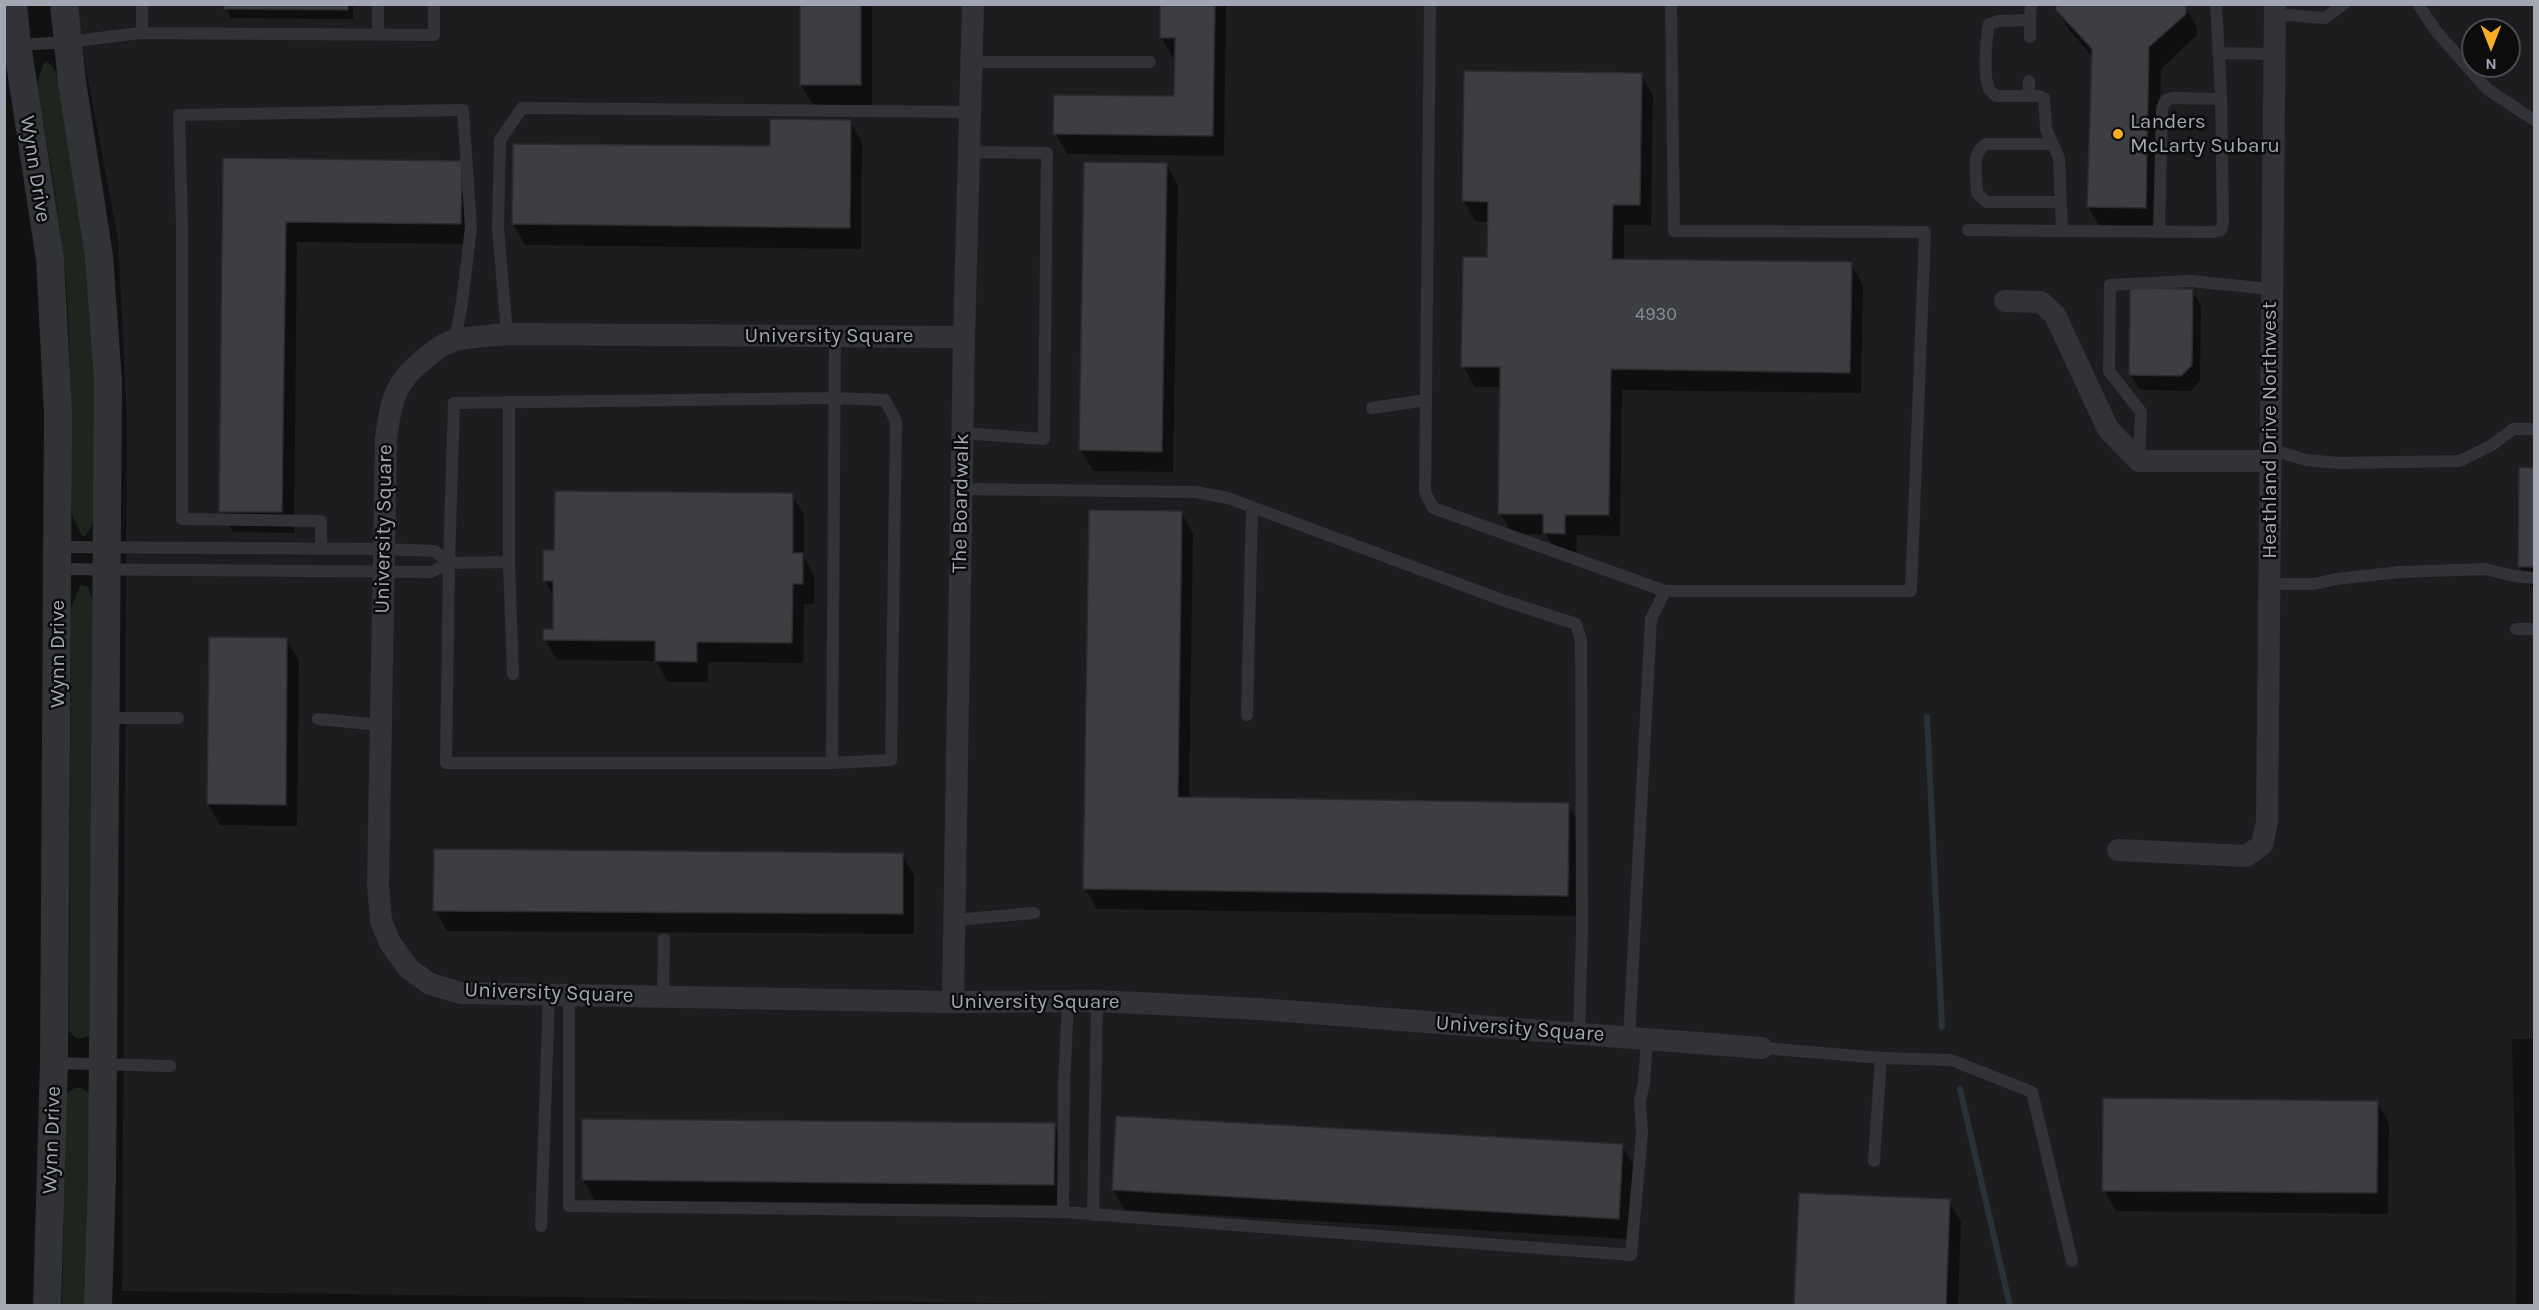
<!DOCTYPE html>
<style>
body{margin:0}
#map{position:relative;width:2539px;height:1310px;overflow:hidden;background:#111112;font-family:Karla,sans-serif}
canvas{display:block}
.frame{position:absolute;inset:0;border:6px solid #a2a7b4;pointer-events:none}
.north{position:absolute;left:2461px;top:18px;width:60px;height:60px;box-sizing:border-box;background:#0c0c0d;border:2px solid #484a50;border-radius:50%;rotate:180deg;font-size:16px;font-weight:700;line-height:24px;text-align:center;color:#a2a7b4}
.north::after{content:'';display:block;margin:auto;width:21px;height:27px;background:#f7ae24;clip-path:polygon(50% 0,100% 100%,50% 72%,0 100%)}
</style>
<div id="map">
<canvas width="2539" height="1310"></canvas>
<div class="frame"></div>
<div class="north">N</div>
</div>
<script>
const c = document.querySelector('canvas').getContext('2d');
c.lineJoin = 'round';
function fillPath(path, color) { c.fillStyle = color; c.fill(path, 'evenodd'); }
function stroke(path, color, width, dash) { c.strokeStyle = color; c.lineWidth = width; c.lineCap = dash ? 'butt' : 'round'; c.setLineDash(dash || []); c.stroke(path); }
function label(font, color, halo, rows, align = 'center') {
  c.font = font + ' Karla,sans-serif'; c.lineWidth = 5; c.setLineDash([]); c.textBaseline = 'middle'; c.strokeStyle = halo; c.fillStyle = color; for (const [text, x, y, turn = 0] of rows) {
    c.save(); c.translate(x, y); c.rotate((+turn || 0) * Math.PI / 180); c.textAlign = isNaN(turn) ? turn : align; if (halo) c.strokeText(text, 0, 0); c.fillText(text, 0, 0); c.restore();
  }
}
const built = new Path2D(`
 M77,5H2534V1039H2512L2517,1240L2516,1305L1212,1306L122,1291L127,421L118,240L85,64ZM2473,30H2509V66H2473Z`);
const green = new Path2D(`
 M46,61L52,66L62,86L85,224L96,383L95,515L91,527L85,536H82L72,515C69,437 72,360 66,283C60,216 48,151 37,85L43,65Z
 M81,584L88,587L94,604L89,1036L77,1039L69,1031V1026L71,637V608Z
 M75,1088H82L91,1094L88,1305L62,1306L66,1098L68,1092Z`);
const shadow = new Path2D(`
 M205,4H353V19L231,18L225,5Z
 M801,4H872V105H813L801,85Z
 M1176,4H1226L1224,156L1067,154L1055,133L1176,98V58H1173L1161,37Z
 M2058,4H2183L2197,27V35L2161,69L2157,229L2100,227L2088,207L2093,57L2070,31L2057,10Z
 M1641,75L1653,95L1651,225H1624V261L1851,264L1863,285L1861,393L1622,390L1620,536L1577,535L1576,554H1557L1546,534H1512L1500,513L1502,387H1475L1463,366L1489,259V222H1476L1464,201Z
 M850,121L862,142L861,249L525,245L513,224L514,145L771,148Z
 M225,160L461,162L472,244L297,242L294,533L233,532L221,511Z
 M1085,164H1166L1178,185L1173,472L1093,471L1081,450Z
 M2192,290L2201,306L2200,381L2190,391L2140,390L2131,375Z
 M2521,469H2534V587H2531L2519,566Z
 M792,495L804,515V558L814,575V604H804L803,663L708,662V682H668L656,661L557,660L545,639L554,630V597L545,581L555,551Z
 M1181,512L1193,533L1189,799L1568,804L1580,825L1579,916L1097,909L1085,888Z
 M287,640L299,661L297,826L220,825L208,804Z
 M902,855L914,875V934L447,931L435,910Z
 M2377,1102L2389,1123L2388,1214L2116,1211L2104,1190Z
 M1054,1125L1066,1145L1065,1205L595,1200L583,1180Z
 M1622,1146L1634,1166L1630,1239L1125,1210L1113,1190Z
 M1949,1201L1961,1222L1958,1306H1796Z`);
const stream = new Path2D(`
 M1927,717L1942,1027
 M1960,1089L2010,1306`);
const building = new Path2D(`
 M224,4H348V10L224,9Z
 M800,4H861V85H800Z
 M1160,4H1215L1213,136L1053,134L1054,95L1174,96L1175,38H1160Z
 M2056,4L2186,5V14L2149,47L2146,208L2087,207L2092,49L2056,10Z
 M1464,71L1642,73L1640,205H1613L1612,259L1852,262L1850,373L1611,369L1609,515H1565V534L1543,533V514H1498L1500,367H1461L1463,257H1487L1488,202L1462,201Z
 M770,119L851,120L850,228L512,224L513,144L770,146Z
 M223,158L462,161L461,224L286,222L282,512H219Z
 M1084,162L1167,163L1162,452L1079,450Z
 M2130,288L2193,289L2192,365L2181,376L2129,375Z
 M2519,467L2534,468V567H2518Z
 M555,491L793,493V553H803V584H793L792,643L697,642V662L655,661V641L543,640V629H553V581H543V550H554Z
 M1089,510L1182,511L1178,797L1569,803L1568,896L1083,889Z
 M209,637L287,638L286,805L207,804Z
 M434,849L903,853V914L433,911Z
 M2103,1098L2378,1101L2377,1193L2102,1191Z
 M1116,1116L1623,1144L1619,1219L1112,1190Z
 M582,1119L1055,1123L1054,1185L582,1180Z
 M1799,1193L1950,1199L1946,1306H1794Z`);
const service = new Path2D(`
 M1430,4L1425,492L1433,508L1665,591H1911L1925,232L1674,231L1671,4
 M2031,4L2030,20L1999,21L1989,24C1986,38 1983,76 1989,89C1991,92 1994,94 1996,96H2038L2044,98L2046,129L2059,158L2062,231L2214,232L2221,230L2223,222L2221,94L2216,4
 M2418,4L2436,31L2487,89L2534,120
 M2275,14L2325,18L2344,4
 M2030,20V37
 M142,33V4
 M378,34V4
 M16,45L68,42L139,33L434,35V4
 M2218,53L2274,54
 M972,62H1150
 M2029,96V81
 M2053,144H1986C1970,153 1977,177 1977,193L1986,202H2060
 M1968,230L2062,231
 M2159,232L2162,109L2165,101L2172,98L2221,99
 M507,334L498,227L500,140L522,108L971,112
 M833,398L885,400L896,421L891,760L832,763H446L449,563L454,403Z
 M509,402V562L513,674
 M1372,408L1426,400
 M962,433L1044,439L1047,153L970,152
 M2270,449L2306,460L2339,463L2460,461L2492,445L2513,429H2534
 M2139,460L2141,412L2109,371L2110,285L2191,281L2270,289
 M961,489L1196,492L1228,498L1505,601L1576,624L1581,640L1582,932L1579,1033
 M58,547L382,549L435,551L449,563
 M321,548V521L182,519V226L179,115L463,110L471,227L462,303L455,340
 M58,569L431,572L449,563L509,562
 M2269,584H2314L2336,579L2400,572L2485,569L2514,576L2534,578
 M2516,629H2534
 M1247,715L1252,507
 M105,718H178
 M318,719L380,725
 M832,763L835,336
 M954,920L1034,913
 M569,995V1206L1063,1212L1631,1255L1642,1133L1640,1101L1644,1083L1647,1039
 M663,996L664,939
 M1629,1037L1651,619L1665,591
 M1762,1048L1881,1058L1951,1060L2032,1092L2072,1261
 M54,1063L170,1066
 M1874,1161L1881,1058
 M1063,1212L1064,1084L1068,1001
 M1093,1215L1097,1001
 M541,1226L549,994`);
const minor = new Path2D(`
 M2005,301L2041,302L2055,315L2108,429L2139,461H2270
 M964,337L507,334C491,336 472,336 456,340C447,342 435,350 428,356C395,381 391,399 386,439L378,884L381,921L390,943L409,969L430,984L461,993L953,1002L1097,1001L1260,1009L1762,1048
 M2118,850L2246,856L2262,845L2267,822L2275,4
 M953,1002L964,337L973,4`);
const tertiary = new Path2D(`
 M13,4L17,44L50,259L58,413L54,1063L47,1306
 M64,4L72,82L99,256L108,381L102,1177L98,1306`);
const markers = [
 [2118,134,6,"#f7ae24"]
];
const numberNames = [
 ["4930",1656,315]
];
const poiNames = [
 ["Landers",2130,122],
 ["McLarty Subaru",2130,146]
];
const streetNames = [
 ["Wynn Drive",35,169,81],
 ["University Square",829,336],
 ["Heathland Drive Northwest",2270,430,-90],
 ["The Boardwalk",961,503,-89],
 ["University Square",384,529,-89],
 ["Wynn Drive",58,654,-90],
 ["University Square",549,993,2],
 ["University Square",1035,1002],
 ["University Square",1520,1029,4],
 ["Wynn Drive",52,1140,-88]
];
fillPath(built, '#1d1d1f');
fillPath(green, '#1d251e');
fillPath(shadow, '#0007');
stroke(stream, '#293238', 6);
fillPath(building, '#3d3e42');
stroke(building, '#2b2b2e', 1.5);
stroke(service, '#323337', 12);
stroke(minor, '#323337', 22);
stroke(tertiary, '#323337', 28);
for (const [x, y, r, color] of markers) { const dot = new Path2D(); dot.arc(x, y, r, 0, 2 * Math.PI); c.fillStyle = color; c.fill(dot); stroke(dot, '#0c0c0d', 2); }
label('18px', '#898d98', null, numberNames);
label('21px', '#a2a7b4', '#0c0c0d', poiNames, 'left');
label('21px', '#a2a7b4', '#0c0c0d', streetNames);
</script>
